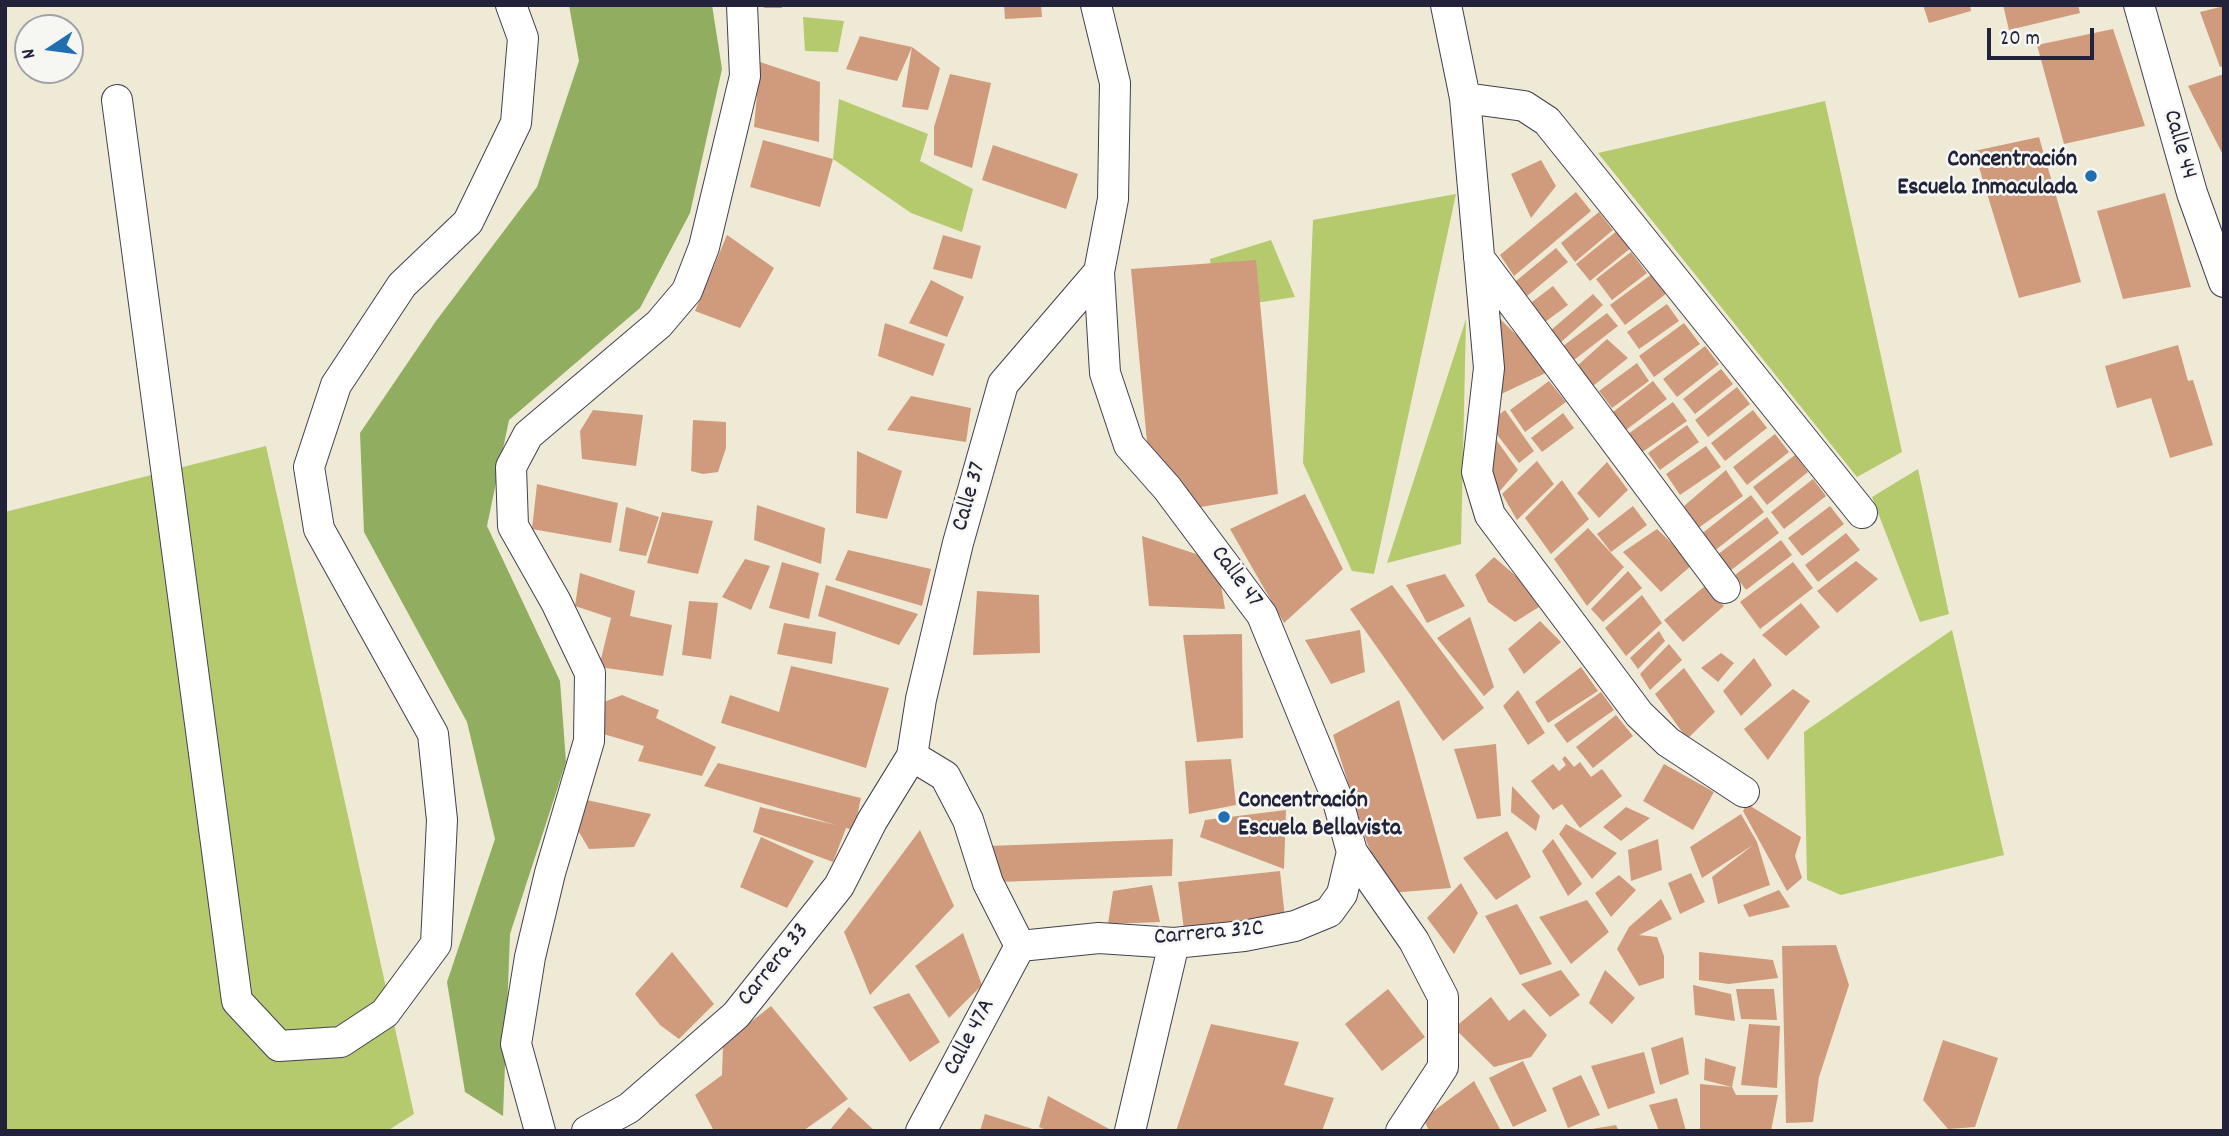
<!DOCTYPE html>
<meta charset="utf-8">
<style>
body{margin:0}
#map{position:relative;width:2229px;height:1136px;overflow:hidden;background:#efead5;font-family:Dekko,sans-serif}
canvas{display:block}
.frame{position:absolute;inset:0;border:7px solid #22223b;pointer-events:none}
.north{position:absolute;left:14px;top:14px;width:70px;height:70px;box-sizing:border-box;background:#f6f6f2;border:2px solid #a1a1a9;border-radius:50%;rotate:257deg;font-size:19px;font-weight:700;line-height:28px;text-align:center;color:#22223b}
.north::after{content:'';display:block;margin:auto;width:24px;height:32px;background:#1f6fb2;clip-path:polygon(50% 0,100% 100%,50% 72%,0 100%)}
.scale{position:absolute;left:1987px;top:28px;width:107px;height:32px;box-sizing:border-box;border:4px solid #22223b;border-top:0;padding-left:9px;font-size:21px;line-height:24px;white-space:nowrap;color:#22223b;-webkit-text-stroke:5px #f6f6f2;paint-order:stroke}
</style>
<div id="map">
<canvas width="2229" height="1136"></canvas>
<div class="frame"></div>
<div class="north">N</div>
<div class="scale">20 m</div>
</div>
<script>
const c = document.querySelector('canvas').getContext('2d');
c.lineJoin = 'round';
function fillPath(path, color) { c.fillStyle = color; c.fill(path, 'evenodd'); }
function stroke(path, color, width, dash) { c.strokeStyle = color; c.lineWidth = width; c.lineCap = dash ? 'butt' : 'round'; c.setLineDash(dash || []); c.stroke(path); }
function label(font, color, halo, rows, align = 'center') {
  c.font = font + ' Dekko,sans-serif'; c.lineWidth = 5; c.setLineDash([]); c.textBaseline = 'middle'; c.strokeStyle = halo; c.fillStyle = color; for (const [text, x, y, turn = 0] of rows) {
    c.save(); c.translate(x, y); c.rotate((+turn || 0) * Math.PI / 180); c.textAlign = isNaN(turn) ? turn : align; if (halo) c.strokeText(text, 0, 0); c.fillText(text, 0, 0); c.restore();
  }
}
const green = new Path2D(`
 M803,17L844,21L838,52L805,51Z
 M839,99L928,134L920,161L973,189L962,232L911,213L833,159Z
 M1825,101L1902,452L1857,477L1598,153Z
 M1456,194L1374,574L1352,571L1303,463L1313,220Z
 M1271,240L1295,297L1215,309L1210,259Z
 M1466,319L1461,544L1387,563Z
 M266,446L414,1114L387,1131H5V512Z
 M1918,469L1949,614L1920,622L1872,497Z
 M1952,630L2004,855L1841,895L1807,880L1804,732Z`);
const forest = new Path2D(`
 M569,5H712L722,69L690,213L640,308L509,420L487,526L560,681L566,762L510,934L503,1116L465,1092L447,982L495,839L467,722L364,532L360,433L436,321L537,187L579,61Z`);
const building = new Path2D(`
 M764,5H782V8H764Z
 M1004,5H1041L1042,17L1005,19Z
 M1923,5H1970L1971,11L1929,23Z
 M2003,5H2078L2080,13L2009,30Z
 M2224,6V66L2220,67L2200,12Z
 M2113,29L2145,126L2064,144L2037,45Z
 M860,36L912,47L897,81L846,69Z
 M912,47L940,68L928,110L902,107Z
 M760,62L820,82L819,142L754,127Z
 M950,74L991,83L972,168L934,155V127Z
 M2224,74V157L2188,86Z
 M2039,137L2081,282L2019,298L1974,151Z
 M763,140L833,159L820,207L750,187Z
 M993,145L1078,174L1066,209L982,180Z
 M1541,160L1556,186L1531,218L1511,174Z
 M1576,192L1591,211L1514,276L1500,255Z
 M2165,193L2191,287L2123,299L2097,211Z
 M1599,212L1613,230L1575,262L1561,243Z
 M1618,230L1632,247L1590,281L1576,264Z
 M727,235L774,268L740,328L695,311Z
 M943,235L981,246L972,279L933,269Z
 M1556,248L1568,262L1527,296L1516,281Z
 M1631,252L1647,273L1612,300L1596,279Z
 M1256,260L1278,494L1201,507L1148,453L1131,269Z
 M1652,274L1667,293L1625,325L1610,305Z
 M931,280L964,297L947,337L909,323Z
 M1553,286L1568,305L1541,325L1528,305Z
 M1593,294L1603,305L1560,343L1550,331Z
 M1667,304L1679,321L1639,349L1627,332Z
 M1492,311L1552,370L1495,397Z
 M1607,313L1618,326L1574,360L1563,346Z
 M885,323L945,344L933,376L878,356Z
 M1684,323L1700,344L1654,377L1639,356Z
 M1607,339L1628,358L1593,386L1576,367Z
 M2178,345L2188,381L2193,380L2213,445L2170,458L2151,398L2117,408L2105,366Z
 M1705,346L1719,364L1677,397L1663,379Z
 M1637,363L1649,381L1612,408L1599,391Z
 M1721,369L1733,384L1695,414L1683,399Z
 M1549,381L1566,402L1525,432L1510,410Z
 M1653,381L1667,399L1626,430L1613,412Z
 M1737,387L1750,404L1708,437L1695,420Z
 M911,396L971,408L966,442L887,430Z
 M1673,402L1687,421L1641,453L1628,434Z
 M593,410L643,415L636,466L582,459L580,431Z
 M1505,410L1534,451L1519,463L1488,423Z
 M1753,410L1767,428L1725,461L1711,443Z
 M1563,413L1574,428L1542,452L1531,438Z
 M693,420L726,422V448L718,472L703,474L691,471Z
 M1687,425L1699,442L1660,470L1648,453Z
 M1492,434L1518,470L1499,492L1480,467Z
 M1775,434L1789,452L1747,485L1733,467Z
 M1706,446L1721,467L1680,495L1666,474Z
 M857,451L902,471L887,519L856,513Z
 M1795,455L1808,472L1767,505L1753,487Z
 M1537,461L1554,484L1517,520L1502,494Z
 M1607,462L1628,490L1599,518L1577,493Z
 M1726,470L1743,496L1697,529L1684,506Z
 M1813,479L1826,496L1784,529L1771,512Z
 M1562,480L1589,519L1551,554L1525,518Z
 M537,484L618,503L611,543L532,529Z
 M1305,494L1343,569L1284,623L1230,529Z
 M1751,495L1764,512L1713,552L1700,535Z
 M757,505L825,528L821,564L754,540Z
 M1633,506L1647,525L1611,552L1597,534Z
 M1830,506L1844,524L1802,556L1788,538Z
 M626,507L659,517L646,556L619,551Z
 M662,512L713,521L698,574L647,563Z
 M1767,517L1779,533L1730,571L1717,555Z
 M1588,528L1624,567L1587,606L1554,559Z
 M1657,529L1693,564L1661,592L1623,552Z
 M1846,533L1860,550L1818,582L1805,565Z
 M1142,536L1217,561L1225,609L1149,606Z
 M1781,540L1792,555L1746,590L1735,575Z
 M848,550L931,569L922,606L835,580Z
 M1494,557L1517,577L1539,607L1515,622L1488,602L1475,575Z
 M745,559L770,566L751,610L722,597Z
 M1856,561L1878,579L1837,613L1817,591Z
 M782,562L819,573L809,619L769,608Z
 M1793,562L1813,588L1760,629L1740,602Z
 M1628,571L1642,588L1603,622L1591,609Z
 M580,573L635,591L630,616L672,625L663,676L599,667L611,618L575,606Z
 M1445,574L1465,606L1427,623L1406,585Z
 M826,585L918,614L899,645L818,616Z
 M1392,585L1484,708L1443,741L1350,609Z
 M1705,586L1724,606L1683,642L1664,620Z
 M977,591L1039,595L1040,653L973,655Z
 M1642,595L1662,623L1626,656L1605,628Z
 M689,601L718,603L711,659L682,655Z
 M1801,603L1820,627L1786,656L1762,635Z
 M1470,617L1494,687L1484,696L1437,638Z
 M1540,621L1561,642L1524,674L1508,649Z
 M784,623L836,632L832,664L777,654Z
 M1360,630L1365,672L1331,684L1305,640Z
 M1659,631L1665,641L1638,669L1630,658Z
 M1242,634L1243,738L1197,742L1183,635Z
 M1669,644L1682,660L1650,690L1640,674Z
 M1721,653L1734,663L1718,682L1701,668Z
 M1754,658L1772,685L1741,716L1723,691Z
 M791,666L889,688L866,768L721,723L730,695L779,712Z
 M1581,667L1598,691L1548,723L1535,702Z
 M1684,668L1715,712L1687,739L1655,694Z
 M1793,689L1810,701L1768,760L1744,729Z
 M1518,690L1545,733L1528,745L1503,706Z
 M1601,692L1614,710L1567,743L1554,725Z
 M622,695L659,710L656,718L716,747L702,776L638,761L644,746L600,733L604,702Z
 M1399,700L1451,888L1390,893L1367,843L1333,735Z
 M1616,715L1633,736L1593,768L1576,747Z
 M1496,744L1501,816L1477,819L1454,749Z
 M1565,756L1574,767L1580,762L1591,777L1602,769L1622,796L1580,828L1562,804L1553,810L1531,781L1553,764L1559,771L1566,765L1562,759Z
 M1231,759L1236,805L1189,814L1185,761Z
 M718,763L861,798L854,830L846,828L833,862L753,832L760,807L836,825L704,786Z
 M1664,764L1714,792L1693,830L1643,801Z
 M1512,786L1540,816L1536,831L1511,812Z
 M582,799L651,814L634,847L589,849L576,827Z
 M1747,804L1801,837L1795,856L1802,878L1787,891L1743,811Z
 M1626,807L1650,818L1621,841L1603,827Z
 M1286,810L1284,869L1200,837L1205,820Z
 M1741,814L1757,842L1770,885L1718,904L1712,877L1753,845L1702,878L1690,847Z
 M1566,824L1617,853L1592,879L1559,834Z
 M920,830L954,906L870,995L844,932Z
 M1507,831L1531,877L1496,900L1463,858Z
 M761,837L814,861L787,908L740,887Z
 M1173,839L1172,876L997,882L989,846Z
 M1553,839L1582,884L1568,896L1542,851Z
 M1658,839L1662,870L1631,881L1628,850Z
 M1280,871L1285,918L1184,930L1178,882Z
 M1691,873L1705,902L1680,914L1668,883Z
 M1619,875L1636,890L1611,917L1595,893Z
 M1461,883L1478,913L1454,954L1427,918Z
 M1152,885L1160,922L1108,924L1113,891Z
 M1779,890L1790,907L1749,917L1743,905Z
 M1661,899L1672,919L1639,935L1657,937L1664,956V978L1639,986L1617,949L1629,927Z
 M1587,900L1609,932L1571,964L1539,917Z
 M1517,904L1552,964L1520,975L1485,916Z
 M963,933L982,985L949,1018L915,966Z
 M1836,945L1849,985L1819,1077L1813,1122L1786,1123L1782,946Z
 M672,952L714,1004L679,1039L660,1025L635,994Z
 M1699,952L1773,960L1778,978L1729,984L1699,980Z
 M1561,970L1580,995L1550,1017L1521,984Z
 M1605,970L1635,998L1612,1024L1589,1003Z
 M1693,985L1731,994L1735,1021L1695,1015Z
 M1388,989L1425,1037L1382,1071L1345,1024Z
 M1736,989H1774L1777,1020L1741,1019Z
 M909,993L940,1042L910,1062L873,1007Z
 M1491,997L1509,1021L1524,1009L1547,1035L1531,1057L1494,1067L1454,1028Z
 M771,1006L848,1099L803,1131H714L695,1095L722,1075L723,1044Z
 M1211,1024L1299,1042L1284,1085L1334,1098L1322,1131H1176Z
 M1749,1024L1780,1026L1777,1088L1741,1085Z
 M1683,1037L1689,1074L1660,1085L1651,1048Z
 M1943,1040L1998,1058L1975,1127L1948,1129L1923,1100Z
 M1644,1052L1655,1093L1608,1109L1591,1066Z
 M1705,1058L1736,1067L1732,1087L1704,1080Z
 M1523,1061L1547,1111L1513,1127L1489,1078Z
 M1581,1075L1600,1115L1568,1128L1552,1088Z
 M1474,1081L1501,1131H1429L1425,1122L1427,1116Z
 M1700,1084L1732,1087L1736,1095H1778L1771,1131L1700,1130Z
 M1048,1096L1113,1131H1048L1039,1127Z
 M1677,1098L1686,1131H1659L1649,1105Z
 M849,1107L875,1131H829Z
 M985,1114L1036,1130L1035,1131H980Z
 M1616,1125L1619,1131H1592V1129Z`);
const street = new Path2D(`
 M1096,5L1115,83L1113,199L1099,272L1105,373L1129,445L1167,488L1262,615L1337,798L1352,852L1414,941L1443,997V1067L1401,1131
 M1446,5L1465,98L1489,368L1477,472L1490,515L1639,714L1668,742L1744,792
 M2139,5L2192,193L2224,282
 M1465,98L1524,106L1547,121L1862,513
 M117,100L237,1001L279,1046L341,1042L385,1013L436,944L442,820L433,734L319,529L309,467L336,385L402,285L468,222L516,123L523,38L511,5
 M1479,258L1725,588
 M912,756L945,776L968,820L988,883L1020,946
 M1020,946L1099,938L1174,943L1244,936L1295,926L1329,912L1342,894L1352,852
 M540,1131L516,1044L530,957L550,873L589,741L590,673L556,602L513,526L511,467L528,435L659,324L687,291L704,247L745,76L742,5
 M587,1131L629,1108L736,1015L839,886L872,821L912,756L921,699L958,543L1003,384L1099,272
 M921,1131L1020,946
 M1130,1131L1174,943`);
const markers = [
 [2091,176,7,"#1f6fb2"],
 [1224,817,7,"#1f6fb2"]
];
const streetNames = [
 ["Calle 44",2178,145,74],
 ["Calle 37",971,497,-74],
 ["Calle 47",1235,578,53],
 ["Carrera 32C",1209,935,-5],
 ["Carrera 33",775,966,-51],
 ["Calle 47A",971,1038,-62]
];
const poiNames = [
 ["Concentración",2077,162],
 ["Escuela Inmaculada",2077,190],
 ["Concentración",1238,803,"left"],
 ["Escuela Bellavista",1238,831,"left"]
];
fillPath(green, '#b5c96d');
fillPath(forest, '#90ad60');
fillPath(building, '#d09b7c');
stroke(street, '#414052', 32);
stroke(street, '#fff', 30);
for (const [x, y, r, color] of markers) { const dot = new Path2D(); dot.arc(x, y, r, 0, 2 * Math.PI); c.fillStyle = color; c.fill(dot); stroke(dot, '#f6f6f2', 2.5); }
label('24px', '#22223b', '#f6f6f2', streetNames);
label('bold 24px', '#22223b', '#f6f6f2', poiNames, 'right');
</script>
